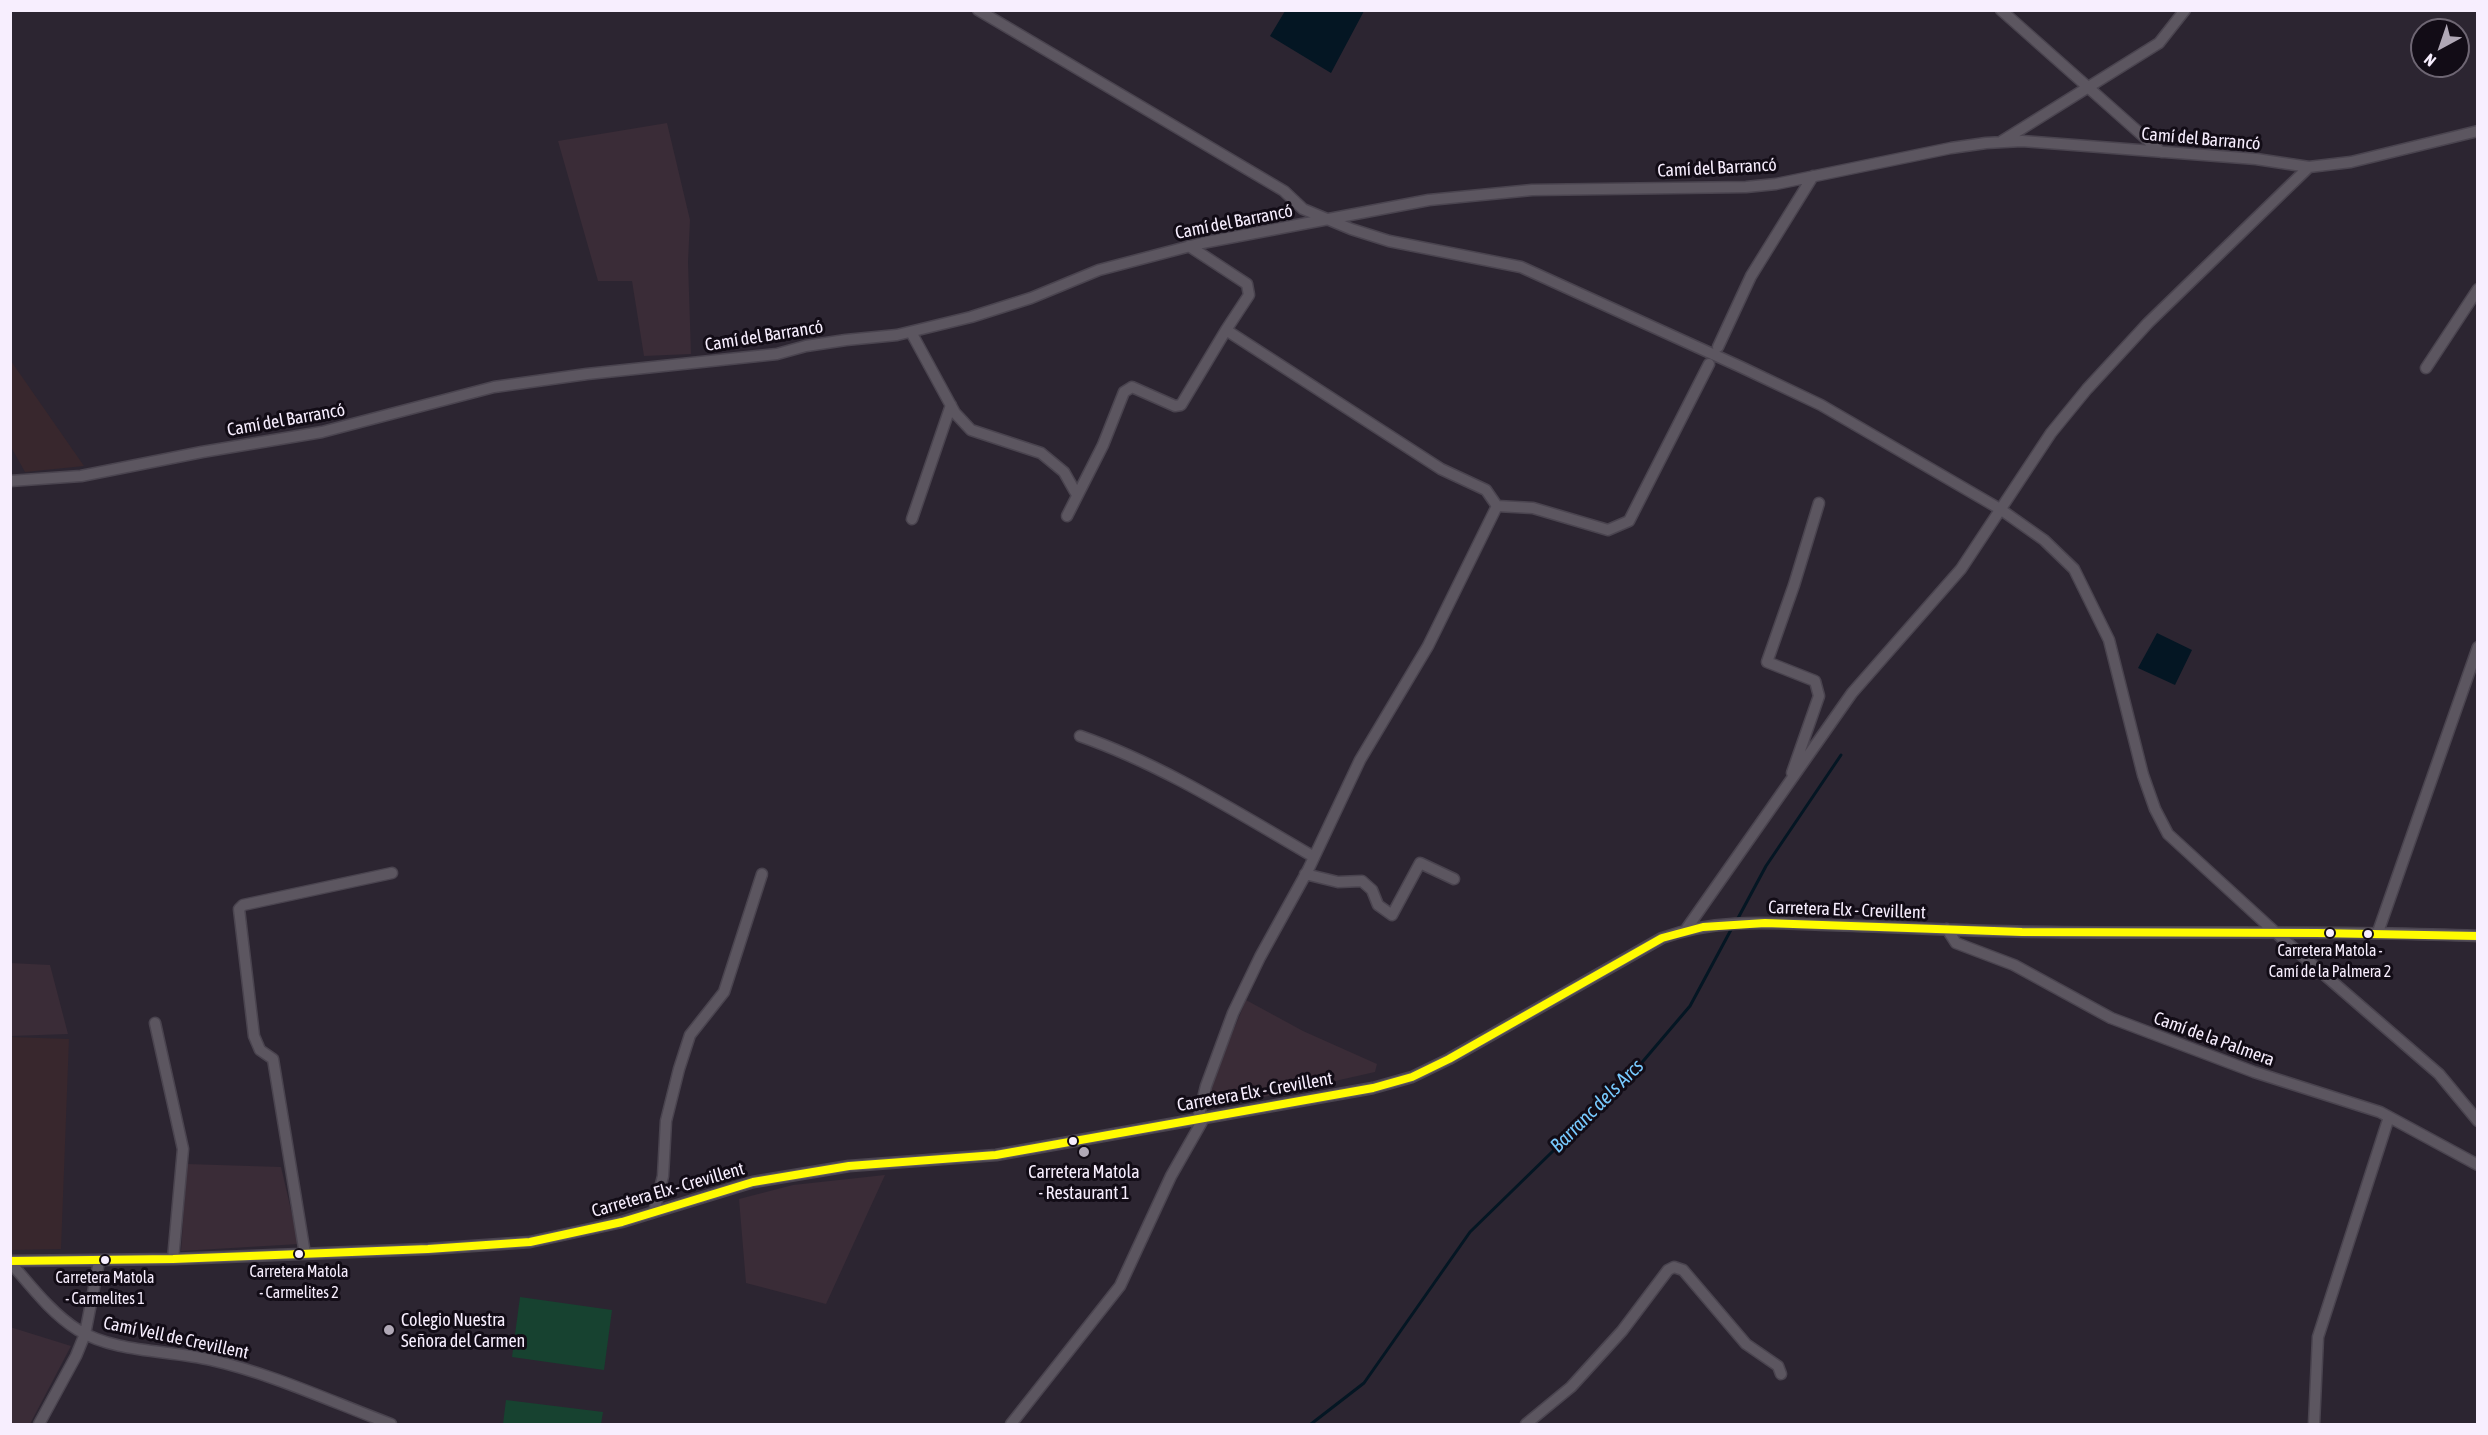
<!DOCTYPE html>
<meta charset="utf-8">
<style>
body{margin:0}
#map{position:relative;width:2488px;height:1435px;overflow:hidden;background:#2c2531;font-family:"Asap Condensed",sans-serif}
canvas{display:block}
.frame{position:absolute;inset:0;border:12px solid #f7eefe;pointer-events:none}
.north{position:absolute;left:2410px;top:18px;width:60px;height:60px;box-sizing:border-box;background:#120c16;border:2px solid #6e6673;border-radius:50%;rotate:220deg;font-size:16px;font-weight:700;line-height:24px;text-align:center;color:#f7eefe}
.north::after{content:'';display:block;margin:auto;width:21px;height:27px;background:#b0a8b6;clip-path:polygon(50% 0,100% 100%,50% 72%,0 100%)}
</style>
<div id="map">
<canvas width="2488" height="1435"></canvas>
<div class="frame"></div>
<div class="north">N</div>
</div>
<script>
const c = document.querySelector('canvas').getContext('2d');
c.lineJoin = 'round';
function fillPath(path, color) { c.fillStyle = color; c.fill(path, 'evenodd'); }
function stroke(path, color, width, dash) { c.strokeStyle = color; c.lineWidth = width; c.lineCap = dash ? 'butt' : 'round'; c.setLineDash(dash || []); c.stroke(path); }
function label(font, color, halo, rows, align = 'center') {
  c.font = font + ' "Asap Condensed",sans-serif'; c.lineWidth = 6; c.setLineDash([]); c.textBaseline = 'middle'; c.strokeStyle = halo; c.fillStyle = color; for (const [text, x, y, turn = 0] of rows) {
    c.save(); c.translate(x, y); c.rotate((+turn || 0) * Math.PI / 180); c.textAlign = isNaN(turn) ? turn : align; if (halo) c.strokeText(text, 0, 0); c.fillText(text, 0, 0); c.restore();
  }
}
const commercial = new Path2D(`
 M11,361L84,466L25,472L11,447Z
 M11,1037L69,1039L61,1249L11,1250Z`);
const industrial = new Path2D(`
 M667,123L690,220L688,262L691,354L644,356L632,281H598L558,141Z
 M10,963L50,965L68,1034L11,1036Z
 M1246,1000L1303,1031L1377,1064L1375,1072L1206,1110L1211,1084Z
 M187,1164L281,1167L299,1244L181,1251Z
 M885,1175L826,1304L746,1283L739,1199L793,1185Z
 M10,1327L71,1346L30,1424H11Z`);
const green = new Path2D(`
 M520,1297L612,1310L604,1370L512,1357Z
 M506,1400L603,1412L601,1424H503Z`);
const water = new Path2D(`
 M1285,11V10L1364,11L1331,73L1270,36Z
 M2157,633L2192,650L2175,685L2138,668Z`);
const stream = new Path2D(`
 M1737,920L1766,866L1841,755
 M1311,1424L1364,1383L1470,1232L1633,1073L1690,1006L1733,926`);
const minor = new Path2D(`
 M978,10L1284,191L1303,209L1351,229L1389,241L1521,267L1741,367L1821,405L2000,509L2044,540L2074,569L2109,640L2143,775L2155,809L2168,834L2275,932L2439,1074L2478,1121
 M2001,10L2161,152
 M2002,141L2159,43L2185,10
 M1189,246L1247,284L1249,295L1226,330
 M911,332L955,413L971,430L1041,453L1064,472L1077,495
 M1718,347L1751,276L1813,176
 M2426,368L2478,289
 M10,481L81,476L202,452L322,432L494,387L587,374L777,354L806,346L846,340L897,335L971,317L1031,298L1099,270L1202,243L1429,200L1532,190L1746,187L1776,184L1951,148L1986,143L2022,141L2256,159L2309,167L2351,162L2478,131
 M1497,506L1533,508L1608,530L1629,521L1709,364
 M1067,516L1103,445L1124,392L1132,387L1175,406L1181,405L1226,330L1441,469L1486,490L1497,506
 M912,519L951,405
 M1080,736C1163,765 1238,813 1314,857
 M1792,773L1819,696L1815,681L1767,662L1794,585L1819,503
 M1305,874L1338,882L1362,881L1372,890L1378,905L1392,915L1420,863L1454,879
 M1687,928L1852,693L1961,569L2051,433L2087,389L2148,323L2309,167
 M1947,929L1956,943L2014,965L2111,1018L2254,1072L2380,1112L2478,1165
 M2378,932L2478,647
 M155,1023L183,1149L173,1259
 M1198,1119L1206,1086L1233,1013L1260,957L1308,870L1360,760L1428,646L1497,506
 M654,1212L663,1176L666,1121L679,1069L690,1035L724,992L762,874
 M305,1254L273,1059L260,1050L254,1036L239,909L243,905L392,873
 M10,1261L173,1259L428,1249L530,1242L622,1222L753,1182L849,1166L996,1155L1373,1088L1412,1077L1449,1059L1662,938C1716,918 1771,923 1828,925C1902,927 1976,932 2050,932C2193,934 2335,930 2478,936
 M10,1262C31,1286 51,1313 78,1330C115,1353 170,1350 211,1360C273,1374 332,1402 391,1424
 M39,1424L76,1356L85,1334L99,1262
 M1011,1424L1120,1286L1171,1176L1204,1118
 M1526,1424L1571,1387L1622,1331L1668,1270L1674,1267L1683,1270L1746,1344L1778,1366L1781,1374
 M2314,1424L2318,1337L2389,1117`);
const bus1 = new Path2D(`
 M10,1261L173,1259L428,1249L530,1242L622,1222L753,1182L849,1166L996,1155L1373,1088L1412,1077L1449,1059L1662,938L1703,927L1765,923L2022,932L2317,933L2478,936`);
const markers = [
 [2330,933,5,"#f7eefe"],
 [2368,934,5,"#f7eefe"],
 [1073,1141,5,"#f7eefe"],
 [1084,1152,6,"#b0a8b6"],
 [299,1254,5,"#f7eefe"],
 [105,1260,5,"#f7eefe"],
 [389,1330,6,"#b0a8b6"]
];
const busNames = [
 ["Carretera Matola -",2330,951],
 ["Camí de la Palmera 2",2330,972],
 ["Carretera Matola",299,1272],
 ["- Carmelites 2",299,1293],
 ["Carretera Matola",105,1278],
 ["- Carmelites 1",105,1299]
];
const streetNames = [
 ["Camí del Barrancó",2201,139,5],
 ["Camí del Barrancó",1717,168,-3],
 ["Camí del Barrancó",1234,222,-11],
 ["Camí del Barrancó",764,336,-9],
 ["Camí del Barrancó",286,420,-10],
 ["Carretera Elx - Crevillent",1847,910,2],
 ["Camí de la Palmera",2214,1039,20],
 ["Carretera Elx - Crevillent",1255,1092,-10],
 ["Carretera Elx - Crevillent",668,1190,-16],
 ["Camí Vell de Crevillent",176,1338,12]
];
const poiNames = [
 ["Carretera Matola",1084,1172],
 ["- Restaurant 1",1084,1193],
 ["Colegio Nuestra",401,1320,"left"],
 ["Señora del Carmen",401,1341,"left"]
];
const waterNames = [
 ["Barranc dels Arcs",1597,1106,-45]
];
fillPath(commercial, '#38272d');
fillPath(industrial, '#3a2c37');
fillPath(green, '#174230');
fillPath(water, '#041623');
stroke(stream, '#041623', 3);
stroke(minor, '#4a444f', 13);
stroke(minor, '#5c5660', 10);
stroke(bus1, '#fffb01', 8);
for (const [x, y, r, color] of markers) { const dot = new Path2D(); dot.arc(x, y, r, 0, 2 * Math.PI); c.fillStyle = color; c.fill(dot); stroke(dot, '#120c16', 2); }
label('16px', '#f7eefe', '#120c16', busNames);
label('18px', '#f7eefe', '#120c16', streetNames);
label('18px', '#f7eefe', '#120c16', poiNames);
label('italic 20px', '#78caff', '#120c16', waterNames);
</script>
